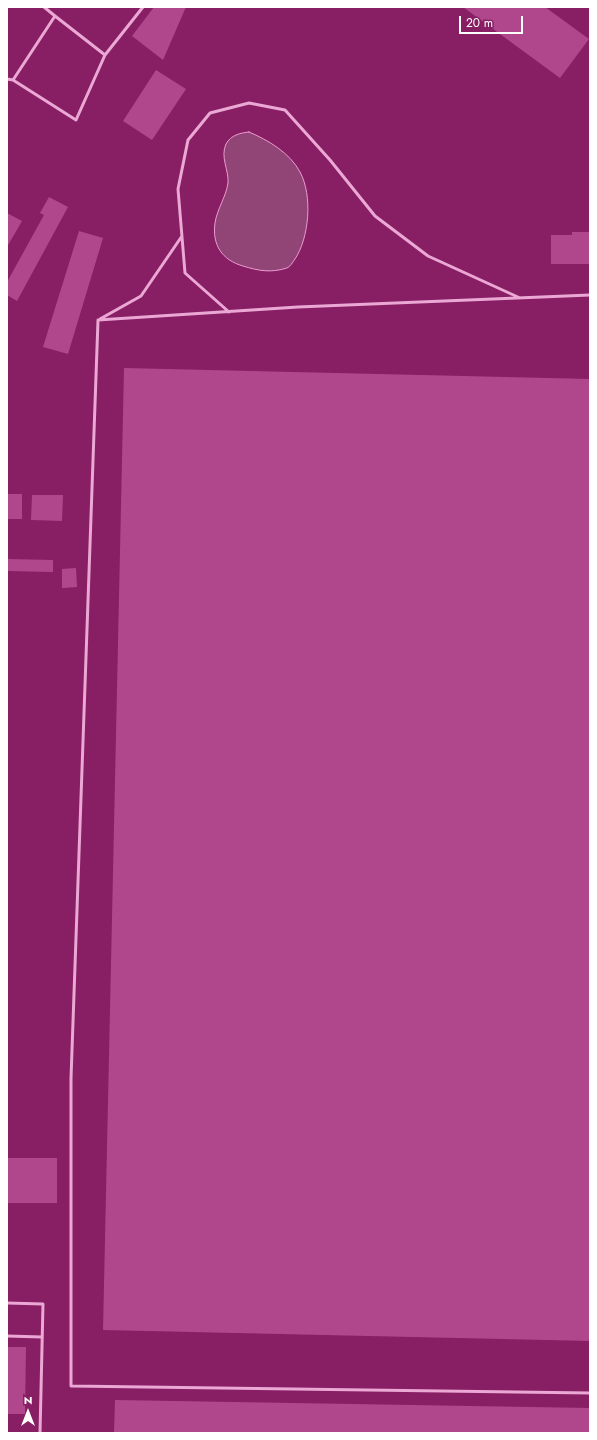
<!DOCTYPE html>
<style>
body{margin:0}
#map{position:relative;width:597px;height:1440px;overflow:hidden;background:#881e63;font-family:Jost,sans-serif}
canvas{display:block}
.frame{position:absolute;inset:0;border:8px solid #fff;pointer-events:none}
.north{position:absolute;left:8px;top:1392px;width:40px;height:40px;-webkit-text-stroke:3px #881e63;paint-order:stroke;rotate:0deg;font-size:11px;font-weight:700;line-height:16px;text-align:center;color:#fff}
.north::after{content:'';display:block;margin:auto;width:14px;height:18px;background:#fff;clip-path:polygon(50% 0,100% 100%,50% 72%,0 100%)}
.scale{position:absolute;left:459px;top:16px;width:64px;height:18px;box-sizing:border-box;border:2px solid #fff;border-top:0;padding-left:5px;font-size:12px;line-height:14px;white-space:nowrap;color:#fff;-webkit-text-stroke:3px #881e63;paint-order:stroke}
</style>
<div id="map">
<canvas width="597" height="1440"></canvas>
<div class="frame"></div>
<div class="north">N</div>
<div class="scale">20 m</div>
</div>
<script>
const c = document.querySelector('canvas').getContext('2d');
c.lineJoin = 'round';
function fillPath(path, color) { c.fillStyle = color; c.fill(path, 'evenodd'); }
function stroke(path, color, width, dash) { c.strokeStyle = color; c.lineWidth = width; c.lineCap = dash ? 'butt' : 'round'; c.setLineDash(dash || []); c.stroke(path); }
const water = new Path2D(`
 M249,132C268,140 290,153 300,172C313,196 309,238 295,259C292,263 291,266 287,268C271,273 259,271 243,266C222,260 212,245 215,223C217,209 226,197 228,183C229,170 220,157 226,144C231,135 240,133 249,132Z`);
const building = new Path2D(`
 M154,7H186L163,60L132,36Z
 M463,7H545L589,39L560,78Z
 M156,70L186,89L152,140L123,121Z
 M49,197L68,207L17,301L7,295V282L44,215L40,213Z
 M7,213L22,221L7,247Z
 M79,231L103,238L68,354L43,347Z
 M572,232H590V264H551V235H572Z
 M124,368L590,379V1341L103,1330Z
 M7,494H22V519H7Z
 M32,495H63L62,521L31,520Z
 M7,559L53,560V572L7,571Z
 M76,568L77,587L62,588V569Z
 M7,1158H57V1203H7Z
 M7,1347H26L25,1414H7Z
 M115,1400L590,1408V1433L114,1432Z`);
const service = new Path2D(`
 M105,55L143,7
 M7,79L13,80L55,16L44,7
 M13,80L76,120L105,55L55,16
 M229,312L185,273L178,189L188,140L210,113L249,103L285,110L330,160L375,216L428,256L520,298
 M100,319L141,296L182,236
 M98,320L71,1078V1386L590,1393
 M98,320L298,307L590,295
 M7,1303L43,1304L40,1433
 M7,1336L42,1337`);
fillPath(water, '#914576');
stroke(water, '#ec9cd2', 1);
fillPath(building, '#b0478d');
stroke(service, '#eba8d5', 3);
</script>
